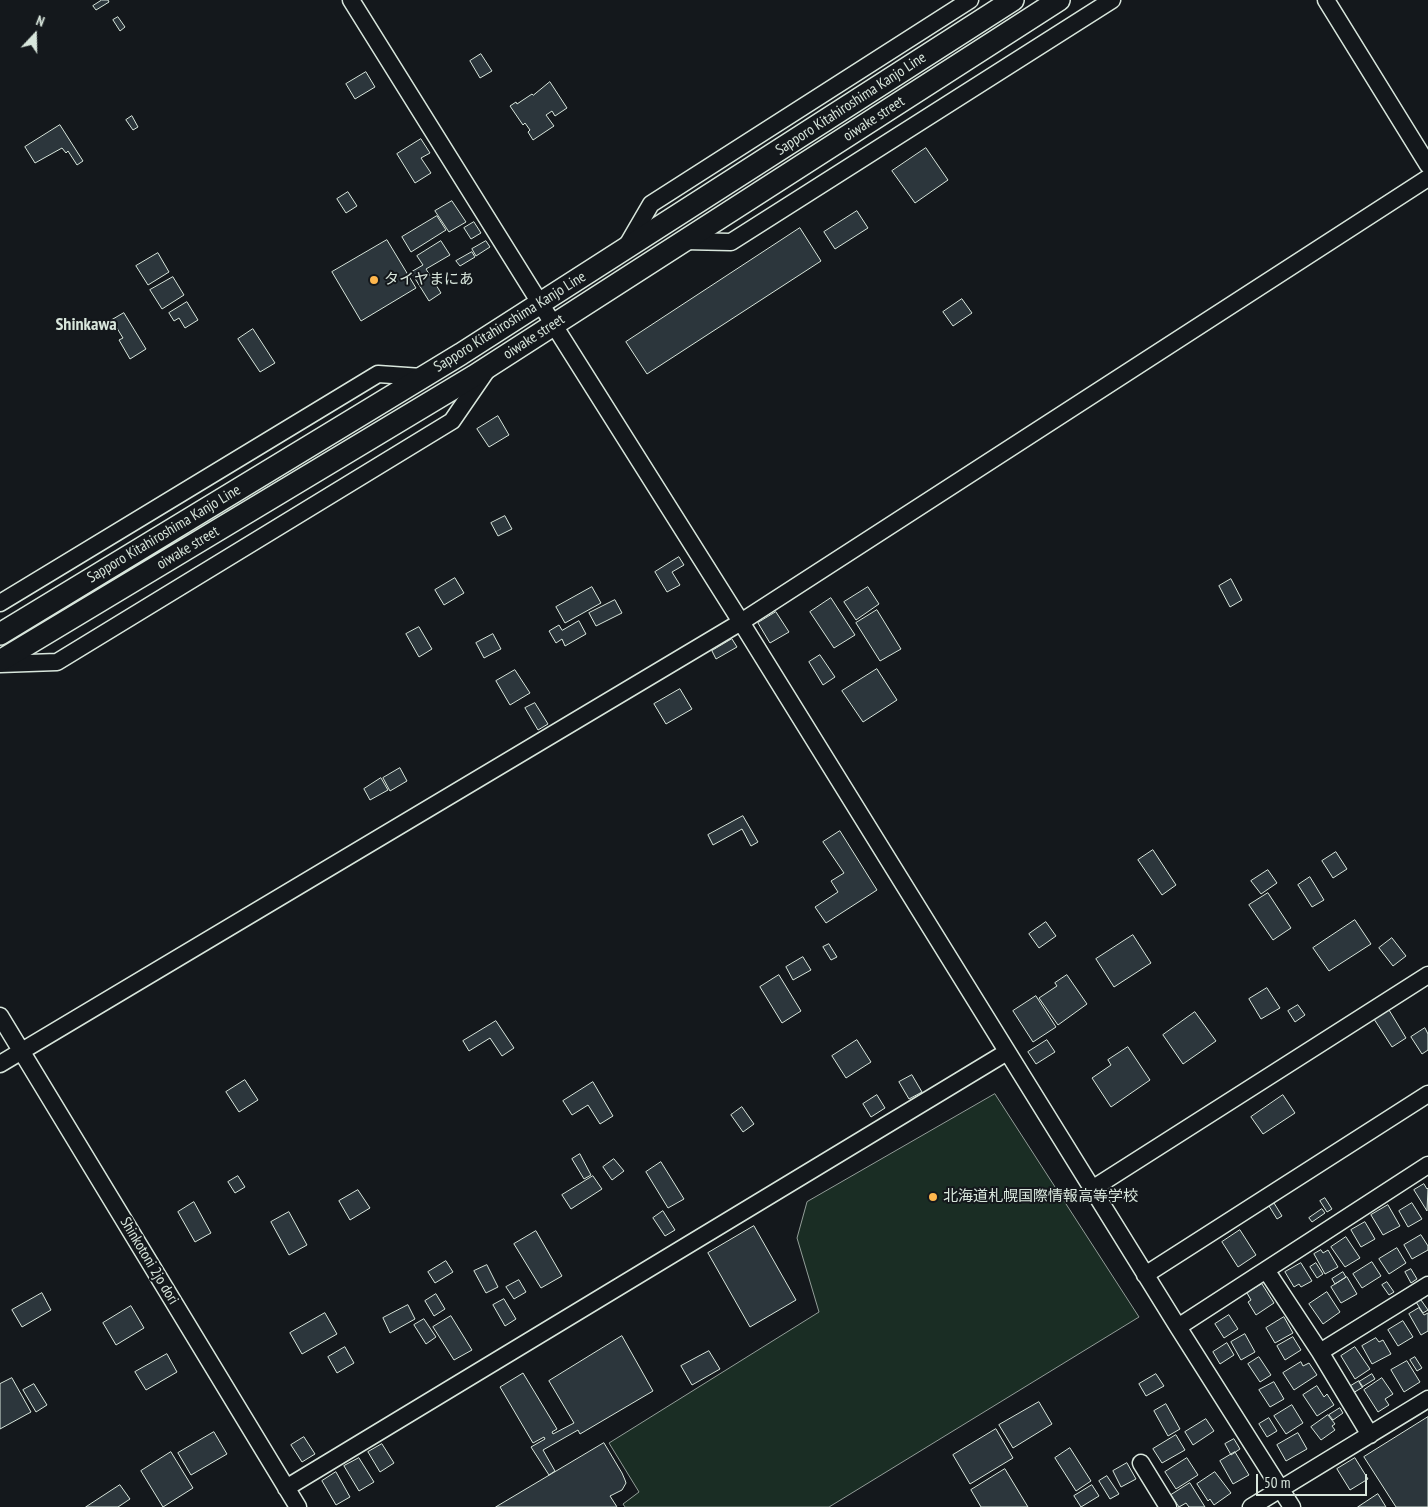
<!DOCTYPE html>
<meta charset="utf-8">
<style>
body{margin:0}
#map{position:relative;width:1428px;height:1507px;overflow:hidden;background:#14181c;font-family:"PT Sans Narrow",sans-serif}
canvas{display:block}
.north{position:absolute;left:10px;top:10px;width:50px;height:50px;-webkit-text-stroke:4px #14181c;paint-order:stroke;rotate:21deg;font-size:14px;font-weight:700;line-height:20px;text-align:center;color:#d8e6dc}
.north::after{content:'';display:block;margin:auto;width:18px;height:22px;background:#d8e6dc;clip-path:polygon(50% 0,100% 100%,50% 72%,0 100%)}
.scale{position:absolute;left:1256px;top:1474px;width:111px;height:22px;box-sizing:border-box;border:2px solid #d8e6dc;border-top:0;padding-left:6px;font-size:15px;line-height:18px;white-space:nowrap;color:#d8e6dc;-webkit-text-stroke:4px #14181c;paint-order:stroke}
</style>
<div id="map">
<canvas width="1428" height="1507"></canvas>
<div class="north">N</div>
<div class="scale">50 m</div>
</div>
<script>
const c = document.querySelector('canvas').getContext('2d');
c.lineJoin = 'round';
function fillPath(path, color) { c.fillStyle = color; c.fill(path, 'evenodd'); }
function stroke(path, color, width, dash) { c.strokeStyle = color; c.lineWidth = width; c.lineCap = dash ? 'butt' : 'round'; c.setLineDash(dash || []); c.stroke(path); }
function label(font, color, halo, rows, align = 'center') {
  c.font = font + ' "PT Sans Narrow","Noto Sans JP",sans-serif'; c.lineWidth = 4; c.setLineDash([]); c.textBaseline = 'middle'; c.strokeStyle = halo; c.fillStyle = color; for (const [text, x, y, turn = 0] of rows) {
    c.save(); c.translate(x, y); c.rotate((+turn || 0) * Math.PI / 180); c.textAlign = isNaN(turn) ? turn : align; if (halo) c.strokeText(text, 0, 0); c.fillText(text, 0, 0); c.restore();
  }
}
const green = new Path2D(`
 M995,1094L1139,1317L829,1507H625L623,1504L639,1492L609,1443L819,1312L797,1238L807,1202Z`);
const building = new Path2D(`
 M102,0H108L109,2L96,10L93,6Z
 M118,17L125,27L120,31L113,20Z
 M481,54L492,71L480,78L470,61Z
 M366,72L375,87L355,99L346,84Z
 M550,82L567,108L555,116L552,111L546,115L554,126L533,140L528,132L530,130L525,123L523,125L510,106L516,102L517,104L532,94L533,95Z
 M132,116L138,127L133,130L126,120Z
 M60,125L83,161L77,165L68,151L66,153L62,148L35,163L25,147Z
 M421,139L430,153L421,158L431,173L415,183L397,154Z
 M926,148L948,180L915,203L892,171Z
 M348,192L357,206L346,213L337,199Z
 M452,201L466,222L449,232L435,211Z
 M857,211L868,228L835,249L824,232Z
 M437,216L446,230L411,252L402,237Z
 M474,222L481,233L471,239L464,228Z
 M800,228L821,261L647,374L626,342Z
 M387,240L416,288L361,321L332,272Z
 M441,241L450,255L426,269L441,293L429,301L411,272L423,265L417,256Z
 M486,241L490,247L476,256L472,249Z
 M472,252L475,257L460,266L456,261Z
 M158,253L169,272L148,285L136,266Z
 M173,277L184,295L162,309L150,290Z
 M962,299L972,313L953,326L943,312Z
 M187,302L198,320L185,328L179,318L174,321L169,313Z
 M124,313L146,349L130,359L119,340L123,338L112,320Z
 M253,329L275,363L260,372L238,339Z
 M498,416L509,435L489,447L477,429Z
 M505,516L512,529L498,536L491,523Z
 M679,557L684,565L672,572L680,585L667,592L655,572Z
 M455,578L464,593L444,605L435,590Z
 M1231,579L1242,600L1230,607L1219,586Z
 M592,587L601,603L565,623L556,607Z
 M868,587L879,604L856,620L844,602Z
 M831,598L855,635L834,648L810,612Z
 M615,600L622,613L596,626L589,613Z
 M877,610L901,649L880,661L856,623Z
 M776,612L789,632L770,643L758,623Z
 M579,621L586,634L565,646L562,639L556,643L549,631L559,625L562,630Z
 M419,627L432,649L419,657L406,634Z
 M493,634L501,649L484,658L476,643Z
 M732,639L737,647L716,659L712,651Z
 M820,655L835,677L823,685L809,662Z
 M877,669L897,700L863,722L842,691Z
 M515,670L530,693L510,705L496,681Z
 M680,689L692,709L666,724L654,704Z
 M535,703L548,724L538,730L525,708Z
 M400,768L407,781L390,791L383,778Z
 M381,778L388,790L370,800L364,789Z
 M743,816L758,842L751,846L742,829L713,845L708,835Z
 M840,831L877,890L826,923L815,907L838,892L831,881L844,873L823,842Z
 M1153,850L1176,885L1162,895L1138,860Z
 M1336,852L1347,869L1333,878L1322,861Z
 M1268,870L1277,883L1261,894L1251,881Z
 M1310,877L1324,900L1312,907L1298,885Z
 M1268,893L1291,928L1273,940L1249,905Z
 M1355,920L1371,944L1329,971L1313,948Z
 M1046,922L1056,936L1039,948L1029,934Z
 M1133,935L1151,963L1114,987L1096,959Z
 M1392,938L1406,956L1393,966L1379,948Z
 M829,944L837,957L831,960L823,947Z
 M803,957L811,970L793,980L786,967Z
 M779,975L801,1011L782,1023L760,987Z
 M1067,975L1087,1004L1058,1025L1039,998L1057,986L1055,983Z
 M1267,988L1280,1008L1261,1019L1249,999Z
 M1036,996L1056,1027L1033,1042L1013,1011Z
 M1298,1005L1305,1015L1295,1022L1288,1011Z
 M1389,1010L1406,1038L1392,1047L1374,1019Z
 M1195,1012L1216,1041L1183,1064L1163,1035Z
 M496,1021L514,1048L502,1056L490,1038L469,1051L463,1041Z
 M1425,1028L1428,1034V1050L1422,1054L1411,1037Z
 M857,1040L871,1062L846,1078L832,1056Z
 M1047,1040L1055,1052L1036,1064L1028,1052Z
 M1128,1047L1150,1080L1111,1107L1092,1078L1111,1065L1108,1060Z
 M912,1075L922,1092L909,1099L899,1082Z
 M245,1080L258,1100L239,1112L226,1092Z
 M593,1082L613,1116L600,1124L588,1105L572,1115L563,1101Z
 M877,1095L885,1108L871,1117L863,1104Z
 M1283,1095L1295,1113L1263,1134L1251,1117Z
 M742,1107L754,1124L743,1132L731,1115Z
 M580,1154L591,1175L584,1179L572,1159Z
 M614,1159L624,1171L612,1180L603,1167Z
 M661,1162L684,1199L668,1208L646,1172Z
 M238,1176L245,1187L235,1193L228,1182Z
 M593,1176L602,1189L571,1209L562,1195Z
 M1424,1184L1427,1189L1428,1188L1427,1211L1414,1190Z
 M358,1190L370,1208L350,1220L339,1201Z
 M1325,1198L1332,1209L1327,1212L1320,1201Z
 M194,1202L211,1233L195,1242L178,1212Z
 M1274,1203L1282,1216L1277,1219L1269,1206Z
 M1412,1203L1422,1219L1408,1227L1399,1211Z
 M1388,1205L1400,1226L1383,1235L1371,1215Z
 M1322,1209L1325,1213L1312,1222L1309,1218Z
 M663,1211L675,1230L665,1236L653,1218Z
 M289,1212L307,1245L289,1255L271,1222Z
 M1365,1222L1375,1239L1361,1247L1351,1230Z
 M754,1226L796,1300L750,1327L708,1253Z
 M1240,1230L1256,1255L1238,1267L1222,1242Z
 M536,1231L562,1276L541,1288L514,1244Z
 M1421,1235L1428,1246V1250L1412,1259L1404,1245Z
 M1346,1237L1360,1258L1345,1267L1331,1247Z
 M1397,1248L1406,1263L1389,1274L1379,1259Z
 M1321,1250L1323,1253L1328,1250L1338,1267L1325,1274L1314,1254Z
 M446,1261L453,1272L435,1283L428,1272Z
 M1372,1262L1381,1276L1362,1288L1353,1274Z
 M1301,1263L1312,1281L1301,1287L1299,1284L1294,1287L1285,1272Z
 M1316,1263L1323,1274L1317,1278L1310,1267Z
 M487,1265L498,1287L486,1293L474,1271Z
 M1411,1269L1417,1279L1411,1283L1405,1272Z
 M1343,1272L1346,1277L1335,1284L1332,1279Z
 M1347,1277L1357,1294L1341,1303L1331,1287Z
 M519,1280L526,1292L514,1299L506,1287Z
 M1387,1282L1394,1292L1389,1295L1382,1285Z
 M1262,1284L1274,1303L1256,1315L1248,1302L1251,1300L1247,1293Z
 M1327,1292L1340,1312L1323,1324L1309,1304Z
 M42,1293L51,1310L22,1327L12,1310Z
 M436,1294L445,1309L434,1316L425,1301Z
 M504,1299L516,1319L505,1326L493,1305Z
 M1421,1300L1428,1310L1423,1313L1416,1302Z
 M408,1305L415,1319L390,1333L383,1318Z
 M131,1306L144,1328L116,1345L103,1323Z
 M1419,1308L1424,1315L1428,1313V1331L1421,1335L1409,1314Z
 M325,1313L337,1334L302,1354L290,1333Z
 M1229,1315L1238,1329L1224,1338L1215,1324Z
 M451,1316L472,1350L454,1360L433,1327Z
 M1284,1317L1293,1333L1275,1343L1266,1328Z
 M424,1319L436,1337L426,1344L414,1325Z
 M1403,1321L1413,1337L1398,1346L1388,1330Z
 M1245,1334L1255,1352L1241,1360L1231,1342Z
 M622,1336L653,1391L580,1434L578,1430L543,1450L555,1471L549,1475L531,1447L545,1439L544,1437L533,1443L500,1387L523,1373L557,1429L552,1432L553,1434L574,1423L549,1381Z
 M1293,1337L1301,1350L1285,1360L1277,1346Z
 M1376,1338L1379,1342L1383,1340L1391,1354L1372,1364L1362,1346Z
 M1227,1343L1234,1355L1220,1364L1213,1352Z
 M345,1347L354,1363L337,1373L328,1357Z
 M1355,1347L1370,1369L1355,1379L1341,1356Z
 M709,1351L720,1369L692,1385L681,1366Z
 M167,1354L177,1372L146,1390L135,1372Z
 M1259,1357L1271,1375L1260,1382L1248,1364Z
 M1415,1357L1422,1368L1417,1371L1410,1360Z
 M1407,1361L1420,1382L1404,1392L1391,1370Z
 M1301,1362L1303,1366L1309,1363L1317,1375L1294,1390L1283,1373Z
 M1156,1374L1164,1386L1146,1396L1139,1384Z
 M1372,1374L1375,1379L1362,1387L1359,1382Z
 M12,1378L31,1412L0,1429V1384Z
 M1382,1378L1393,1394L1385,1399L1389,1405L1378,1412L1364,1390Z
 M1359,1381L1363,1387L1353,1393L1349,1387Z
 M1274,1382L1284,1399L1270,1407L1259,1390Z
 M34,1384L47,1405L36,1412L23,1390Z
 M1317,1386L1324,1397L1327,1394L1334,1405L1317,1416L1303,1395Z
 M1039,1402L1052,1424L1013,1448L999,1425Z
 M1166,1404L1180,1429L1168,1436L1154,1411Z
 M1292,1405L1303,1423L1286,1434L1274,1416Z
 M1340,1408L1343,1413L1333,1420L1329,1415Z
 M1328,1415L1335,1424L1332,1426L1335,1430L1321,1440L1311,1427Z
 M1428,1417V1507H1396L1364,1457Z
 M1269,1418L1277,1431L1267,1437L1259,1424Z
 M1206,1419L1214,1431L1193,1445L1185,1432Z
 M996,1429L1013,1458L970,1484L953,1455Z
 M214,1432L227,1454L191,1475L178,1453Z
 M1298,1433L1307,1449L1286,1461L1277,1445Z
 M1176,1435L1185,1450L1162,1463L1153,1449Z
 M304,1437L315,1454L302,1462L291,1445Z
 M1234,1439L1240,1449L1231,1455L1225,1444Z
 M604,1443L622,1473L625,1480L626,1483L622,1490L610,1496L617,1507H496Z
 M382,1444L394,1463L380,1472L368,1452Z
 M1070,1448L1091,1481L1076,1491L1055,1458Z
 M171,1452L193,1488L163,1507L141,1471Z
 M1235,1452L1249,1475L1233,1484L1220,1461Z
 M359,1458L374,1482L359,1491L344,1466Z
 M1187,1458L1198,1475L1176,1489L1165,1472Z
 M1355,1458L1368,1479L1350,1490L1337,1469Z
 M1127,1463L1136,1479L1121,1487L1113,1471Z
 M1005,1469L1028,1507H981L971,1490Z
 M336,1472L350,1497L336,1505L322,1481Z
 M1215,1472L1231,1493L1214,1505L1210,1499L1208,1501L1197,1484Z
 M1107,1476L1119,1494L1110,1499L1099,1481Z
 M1190,1483L1205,1507H1189L1186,1503L1179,1507L1171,1495Z
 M120,1485L130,1499L118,1507H86Z
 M1092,1485L1099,1496L1081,1507L1074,1496Z
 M1378,1494L1386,1507H1358Z`);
const minor = new Path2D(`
 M351,0L540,303L741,622L1178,1327L1292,1507
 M1326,0L1428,165
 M684,241L731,242L1112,0
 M626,247L651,204L970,0
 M0,603L378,374L422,377
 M0,664L57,662L452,421L487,370
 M0,1016L298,1507
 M0,1064L741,622L1428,178
 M1092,1189L1428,975
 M1266,1270L1320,1352L1370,1435
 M1145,1275L1428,1094
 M1178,1327L1428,1165
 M1320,1352L1428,1285
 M1141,1463L1168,1507
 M286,1488L1007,1052
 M1251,1507L1428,1399`);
const major = new Path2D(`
 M0,634L461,354L1013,0
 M0,661L474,376L1059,0`);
const markers = [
 [374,280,5,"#ffb74d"],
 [933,1197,5,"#ffb74d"]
];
const streetNames = [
 ["Sapporo Kitahiroshima Kanjo Line",851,104,-33],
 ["oiwake street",874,119,-33],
 ["Sapporo Kitahiroshima Kanjo Line",510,322,-32],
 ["oiwake street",534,337,-33],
 ["Sapporo Kitahiroshima Kanjo Line",164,534,-31],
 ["oiwake street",188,548,-31],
 ["Shinkotoni 2jo dori",149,1261,59]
];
const poiNames = [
 ["タイヤまにあ",384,280],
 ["北海道札幌国際情報高等学校",943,1197]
];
const quarterNames = [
 ["Shinkawa",86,325]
];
fillPath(green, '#1a2d24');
stroke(green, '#939e99', 1);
fillPath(building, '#2c363c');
stroke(building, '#d8e6dc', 1);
stroke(minor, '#d8e6dc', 19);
stroke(major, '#d8e6dc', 24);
stroke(minor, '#14181c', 16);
stroke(major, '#14181c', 21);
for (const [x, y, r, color] of markers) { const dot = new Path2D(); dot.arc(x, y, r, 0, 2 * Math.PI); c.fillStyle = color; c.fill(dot); stroke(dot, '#14181c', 2); }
label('15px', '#d8e6dc', '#14181c', streetNames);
label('15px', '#d8e6dc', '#14181c', poiNames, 'left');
label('bold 18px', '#d8e6dc', '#14181c', quarterNames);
</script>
